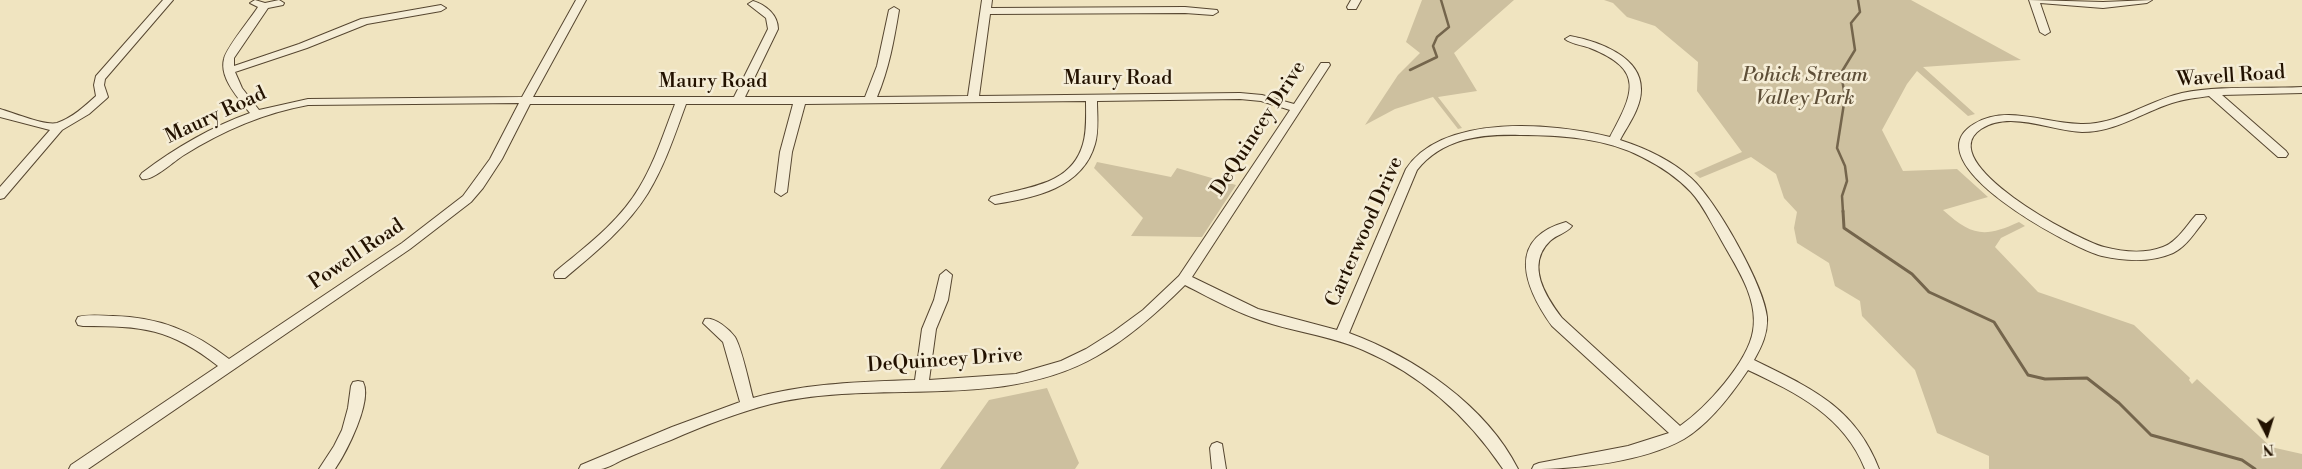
<!DOCTYPE html>
<style>
body{margin:0}
#map{position:relative;width:2302px;height:469px;overflow:hidden;background:#f0e4c0;font-family:"Libre Bodoni",serif}
canvas{display:block}
.north{position:absolute;left:2242px;top:409px;width:50px;height:50px;-webkit-text-stroke:4px #f5edd6;paint-order:stroke;rotate:175deg;font-size:14px;font-weight:700;line-height:20px;text-align:center;color:#231200}
.north::after{content:'';display:block;margin:auto;width:18px;height:22px;background:#231200;clip-path:polygon(50% 0,100% 100%,50% 72%,0 100%)}
</style>
<div id="map">
<canvas width="2302" height="469"></canvas>
<div class="north">N</div>
</div>
<script>
const c = document.querySelector('canvas').getContext('2d');
c.lineJoin = 'round';
function fillPath(path, color) { c.fillStyle = color; c.fill(path, 'evenodd'); }
function stroke(path, color, width, dash) { c.strokeStyle = color; c.lineWidth = width; c.lineCap = dash ? 'butt' : 'round'; c.setLineDash(dash || []); c.stroke(path); }
function label(font, color, halo, rows, align = 'center') {
  c.font = font + ' "Libre Bodoni",serif'; c.lineWidth = 5; c.setLineDash([]); c.textBaseline = 'middle'; c.strokeStyle = halo; c.fillStyle = color; for (const [text, x, y, turn = 0] of rows) {
    c.save(); c.translate(x, y); c.rotate((+turn || 0) * Math.PI / 180); c.textAlign = isNaN(turn) ? turn : align; if (halo) c.strokeText(text, 0, 0); c.fillText(text, 0, 0); c.restore();
  }
}
const green = new Path2D(`
 M1422,0H1514L1454,53L1477,91L1438,97L1462,128L1458,129L1433,97L1395,109L1365,125L1398,75L1420,53L1406,42Z
 M1604,0H1911L2021,60L1923,67L1975,114L1968,116L1917,71L1907,84L1882,130L1903,171L1957,169L1988,197L1943,210C1972,236 1984,238 2019,222L2025,226L2001,238L1995,247L2038,292L2134,325L2190,378L2189,380L2192,384L2197,379L2271,447L2302,454V469H1989V456L1937,433L1915,370L1862,316L1860,301L1835,286L1829,263L1797,243L1794,228L1797,212L1784,198L1776,174L1751,157L1700,178L1694,173L1742,152L1697,91L1698,62L1655,26L1627,17L1613,3Z
 M1097,162L1171,177L1177,168L1236,185L1202,237L1131,236L1143,218L1094,168Z
 M1047,388L1079,463L1075,469H940L989,400Z`);
const streamFar1 = new Path2D(`
 M1410,70L1437,57L1433,46L1437,37L1449,27L1441,0
 M1843,212L1842,196L1847,181L1845,166L1837,148L1845,97L1841,73L1855,50L1851,23L1860,12L1858,0`);
const stream = new Path2D(`
 M1843,211L1844,228L1912,274L1929,292L1994,322L2028,375L2045,379L2087,378L2119,403L2151,435L2242,460L2255,469`);
const street = new Path2D(`
 M163,0H173L105,79L104,85L108,97L106,99L89,114L62,130L4,198L0,199V187L50,130L0,117V109C14,113 45,126 57,123C72,118 85,106 96,96L94,85L96,76Z
 M255,0L265,3L279,0L284,3L283,5L268,8L234,58V66L299,44L361,19L441,5L446,8L441,11L367,24L307,48L235,72L242,88L259,110L308,99L522,97L576,0H586L533,97H734L768,29L766,18L748,4L753,1C766,5 778,15 778,29L745,97H865L877,66L889,10L894,7L899,10C894,40 889,69 877,97L968,96L982,0H992L991,8L1185,7L1217,10L1218,12L1213,15L1185,13L990,14L979,96L1240,93L1262,95L1294,104L1321,63H1329L1330,65L1192,277L1258,309L1337,330L1406,169C1443,113 1554,123 1610,137C1633,94 1646,70 1590,48C1582,45 1571,44 1565,39L1570,36C1597,41 1642,56 1641,90C1641,108 1628,125 1620,140C1645,148 1671,160 1691,178C1715,199 1764,285 1767,317C1768,333 1762,346 1754,360C1811,388 1855,407 1879,469H1865C1844,416 1797,393 1748,370C1732,394 1709,424 1684,439C1643,462 1578,469 1532,469L1534,465L1539,463L1628,446L1669,433L1552,326C1525,288 1505,239 1566,222L1572,226C1567,233 1556,235 1550,241C1525,265 1546,297 1562,318L1680,426C1706,408 1748,362 1753,331C1759,297 1734,264 1719,236C1710,221 1703,205 1691,192C1677,177 1660,166 1642,157C1605,138 1561,135 1520,135C1481,134 1443,138 1417,170L1349,333C1414,357 1486,405 1518,469H1503C1468,417 1422,375 1363,350C1334,337 1302,333 1272,324C1241,315 1214,300 1185,285C1158,312 1130,337 1097,356C1000,412 876,378 771,404C736,413 703,426 671,440C655,446 638,453 622,460C616,463 608,468 601,469C594,469 586,469 579,469L581,465L672,427L740,402L723,342L703,323L705,319C715,317 729,329 735,337C742,349 749,383 753,398C807,383 860,382 915,380L922,329L934,300L940,275L946,270L952,275L948,300L936,329L929,380L1016,374L1061,361L1086,349L1113,332L1143,310L1179,276L1290,110L1261,101L1240,99L1097,101C1097,115 1099,130 1095,144C1083,188 1034,198 995,204L989,200L991,197C1026,187 1071,186 1083,144C1087,131 1086,115 1086,101L805,104L792,152L787,192L781,196L775,192L780,152L793,104H686C675,134 665,165 648,193C627,227 595,253 565,278H555L554,275L555,272C585,247 619,222 639,188C655,162 664,132 675,104H530L502,159L483,188L471,202L410,249L88,469H69L71,465L218,366C170,328 142,326 83,326L78,325L76,321L78,317C89,314 102,316 113,316C159,317 193,331 229,359L402,243L463,196L490,159L519,103L308,105C264,113 222,131 184,155C174,161 152,182 142,179L140,176L142,173C175,148 211,127 250,113C239,99 219,78 224,59C226,48 251,18 258,7L250,3Z
 M1351,0H1361L1356,9H1348L1347,7Z
 M2029,0L2103,2L2152,0L2147,3L2103,8L2040,3L2050,32L2045,35L2040,32Z
 M2302,87V93L2222,95L2286,151L2288,154L2286,157H2278L2209,96C2196,98 2184,99 2172,103C2141,113 2116,132 2082,132C2051,131 2010,110 1981,129C1931,162 2077,240 2104,247C2123,252 2145,254 2163,247C2177,242 2186,226 2196,215H2204L2206,218L2204,221C2195,232 2186,247 2173,253C2150,263 2125,261 2102,256C2071,248 1910,162 1974,124C2007,104 2046,124 2081,124C2118,125 2147,101 2182,93C2221,85 2262,89 2302,87Z
 M358,381L363,382C373,401 346,453 335,469H319L334,446L342,430L348,408L351,386L353,382Z
 M1217,442L1222,444L1226,469H1212L1210,448L1212,444Z`);
const parkNames = [
 ["Pohick Stream",1805,76],
 ["Valley Park",1805,99]
];
const streetNames = [
 ["Wavell Road",2231,77,-4],
 ["Maury Road",1118,79],
 ["Maury Road",713,82],
 ["Maury Road",216,116,-25],
 ["DeQuincey Drive",1259,129,-57],
 ["Carterwood Drive",1365,232,-66],
 ["Powell Road",357,255,-34],
 ["DeQuincey Drive",945,361,-4]
];
fillPath(green, '#cdc09f');
stroke(streamFar1, '#74654c', 2.5);
stroke(stream, '#74654c', 3);
stroke(street, '#564630', 2);
fillPath(street, '#f5edd6');
label('italic 20px', '#5e4f38', '#f5edd6', parkNames);
label('20px', '#231200', '#f5edd6', streetNames);
</script>
